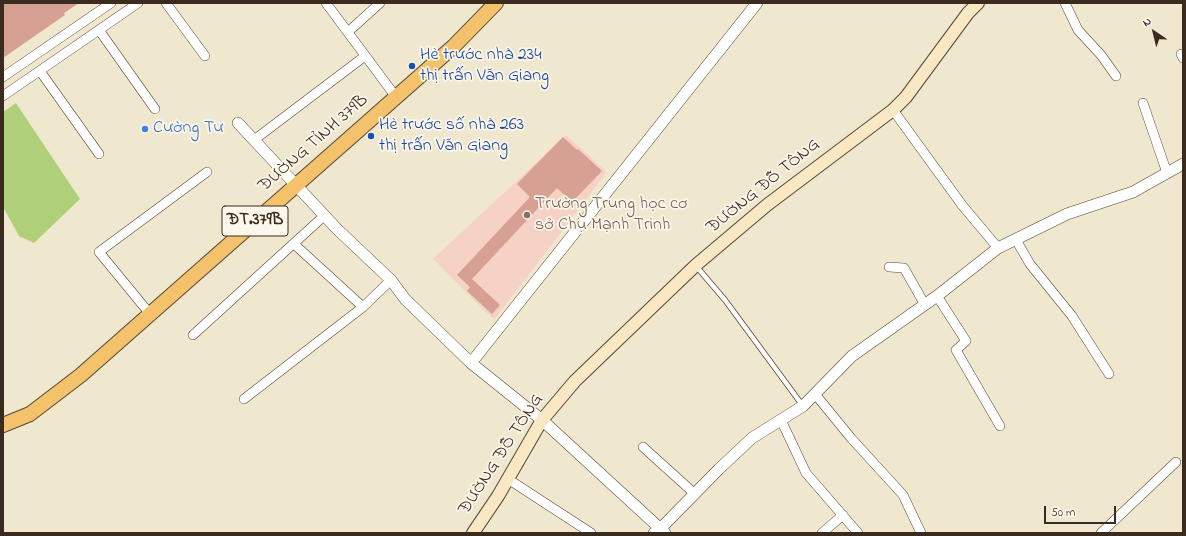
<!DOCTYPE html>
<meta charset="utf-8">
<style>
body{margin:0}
#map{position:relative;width:1186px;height:536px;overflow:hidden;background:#f0e8ce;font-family:"Indie Flower",sans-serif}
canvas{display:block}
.frame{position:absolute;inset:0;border:4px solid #3b2a1e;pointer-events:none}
.north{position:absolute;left:1134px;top:12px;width:40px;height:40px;-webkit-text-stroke:3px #fbf7ec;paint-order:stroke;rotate:325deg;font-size:11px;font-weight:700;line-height:16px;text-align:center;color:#3b2a1e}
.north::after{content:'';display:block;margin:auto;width:14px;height:18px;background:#3b2a1e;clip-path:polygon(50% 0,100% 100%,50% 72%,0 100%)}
.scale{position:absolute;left:1044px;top:506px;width:72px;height:18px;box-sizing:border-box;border:2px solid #3b2a1e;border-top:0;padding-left:5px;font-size:12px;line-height:14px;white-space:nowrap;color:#3b2a1e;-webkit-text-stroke:3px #fbf7ec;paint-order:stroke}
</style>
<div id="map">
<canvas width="1186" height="536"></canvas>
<div class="frame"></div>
<div class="north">N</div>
<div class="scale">50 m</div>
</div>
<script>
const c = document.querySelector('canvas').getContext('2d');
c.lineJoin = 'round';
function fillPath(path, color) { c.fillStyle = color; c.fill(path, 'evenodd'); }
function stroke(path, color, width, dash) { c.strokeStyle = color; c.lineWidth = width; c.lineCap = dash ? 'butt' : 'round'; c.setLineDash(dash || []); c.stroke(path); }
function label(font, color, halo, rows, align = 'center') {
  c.font = font + ' "Indie Flower",sans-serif'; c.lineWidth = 3.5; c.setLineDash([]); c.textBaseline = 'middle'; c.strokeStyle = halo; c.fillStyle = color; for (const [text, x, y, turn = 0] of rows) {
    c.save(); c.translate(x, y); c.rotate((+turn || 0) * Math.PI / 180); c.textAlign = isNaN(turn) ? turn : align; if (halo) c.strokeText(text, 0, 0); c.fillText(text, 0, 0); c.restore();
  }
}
const built = new Path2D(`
 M566,135L607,172L494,320L433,259Z`);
const green = new Path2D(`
 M16,103L80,199L34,243L19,236L3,207V112Z`);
const building = new Path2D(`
 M3,3H79L64,13L65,15L3,58Z
 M563,137L577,150L578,149L602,171L572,202L557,188L472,279L500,305L492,314L467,291L470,287L457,275L530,197L517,184Z`);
const service = new Path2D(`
 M696,266L725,300L803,406`);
const minor = new Path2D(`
 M166,3L205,56
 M326,3L396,97
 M1065,3L1078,30L1101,55L1116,76
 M99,30L155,109
 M348,32L380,3
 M1181,54L1183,58
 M40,71L99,154
 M3,77L111,3
 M3,96L138,3
 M1143,103L1167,173
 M893,110L962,205L998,248
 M254,140L365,56
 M1016,240L1030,264L1072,316L1109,374
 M294,244L363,307
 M889,267L904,268L925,305
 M937,296L966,341L956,350L1000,426
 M150,314L99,252L207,172
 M193,335L325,215
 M815,394L851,438L903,495L921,533
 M244,399L363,307L391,280
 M781,420L806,473L858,533
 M643,447L695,494
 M508,479L591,533
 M822,533L843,515
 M1101,533L1176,462`);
const tertiary = new Path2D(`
 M238,123L337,229L391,280L405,299L471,363L542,420L665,533
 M471,363L757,3
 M654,533L661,528L719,469L752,438L803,406L852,356L937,296L998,248L1067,214L1133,192L1183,164`);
const secondary = new Path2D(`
 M473,533L498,496L542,420L575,381L696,265L767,205L893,110L906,97L968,13L978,3`);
const primary = new Path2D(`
 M3,425L30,414L81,375L454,46L496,3`);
const markers = [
 [412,66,4,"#1a4fb4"],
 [145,129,4,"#3f7fe0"],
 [371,136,4,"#1a4fb4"],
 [527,215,4,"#8d6e63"]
];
const shields = [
 [255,221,66]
];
const shieldNames = [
 ["ĐT.379B",255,221]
];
const transitNames = [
 ["Hè trước nhà 234",420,56],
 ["thị trấn Văn Giang",420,77],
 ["Hè trước số nhà 263",379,126],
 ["thị trấn Văn Giang",379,147]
];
const shopNames = [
 ["Cường Tư",153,129]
];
const streetNames = [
 ["ĐƯỜNG TỈNH 379B",314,144,-41],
 ["ĐƯỜNG ĐỖ TÔNG",764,187,-39],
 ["ĐƯỜNG ĐỖ TÔNG",502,455,-57]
];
const educationNames = [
 ["Trường Trung học cơ",535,205],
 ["sở Chụ Mạnh Trinh",535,226]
];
fillPath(built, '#f6d1c5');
fillPath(green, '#afd079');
fillPath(building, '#d6a093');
stroke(service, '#564638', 6);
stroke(minor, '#564638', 10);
stroke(tertiary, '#564638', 12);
stroke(secondary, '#564638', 14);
stroke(primary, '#564638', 16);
stroke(service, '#fff', 4.5);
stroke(minor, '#fff', 9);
stroke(tertiary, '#fff', 11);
stroke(secondary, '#fae7c3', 12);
stroke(primary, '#f3c26a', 14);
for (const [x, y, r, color] of markers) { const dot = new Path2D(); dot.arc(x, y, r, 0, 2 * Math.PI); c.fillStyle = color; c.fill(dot); stroke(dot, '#fbf7ec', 1.5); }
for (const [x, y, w] of shields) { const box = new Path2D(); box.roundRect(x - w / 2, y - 15, w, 30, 3); c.fillStyle = '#fbf7ec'; c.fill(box); stroke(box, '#3b2a1e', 1); }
label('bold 17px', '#3b2a1e', null, shieldNames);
label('18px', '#164399', '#fbf7ec', transitNames, 'left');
label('18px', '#366cbe', '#fbf7ec', shopNames, 'left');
label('18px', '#3b2a1e', '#fbf7ec', streetNames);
label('18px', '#785e54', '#fbf7ec', educationNames, 'left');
</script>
